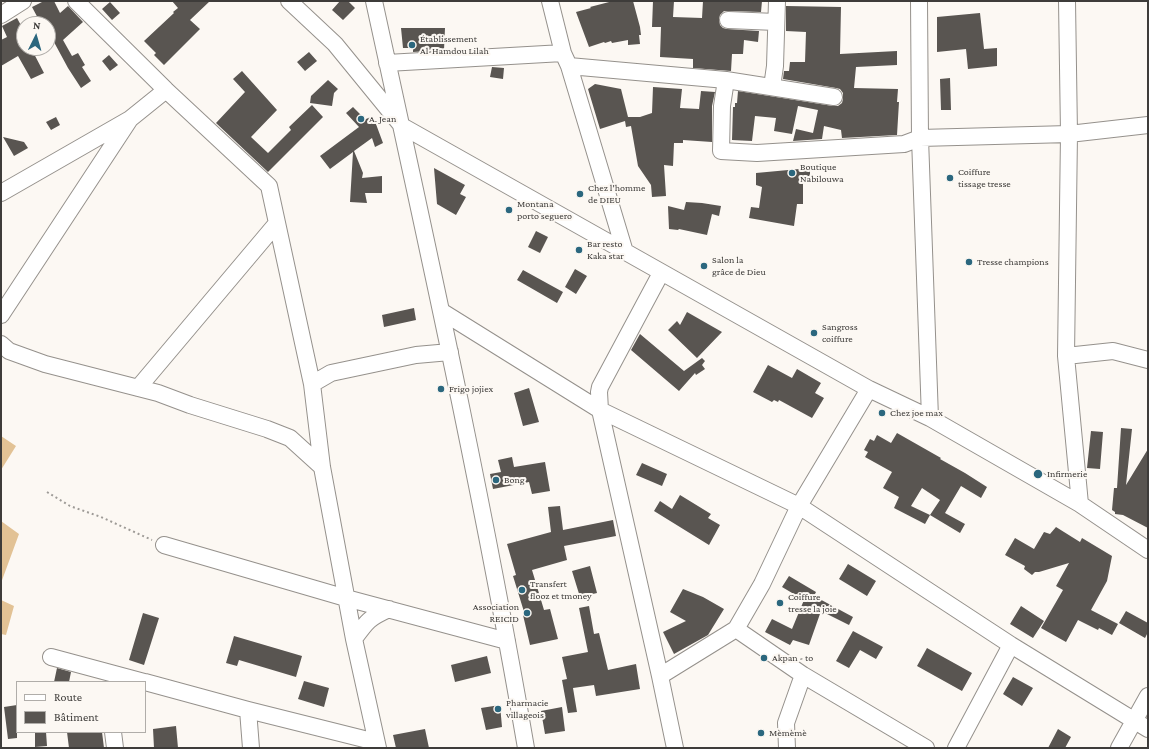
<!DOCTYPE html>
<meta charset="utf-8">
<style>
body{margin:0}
#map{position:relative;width:1149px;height:749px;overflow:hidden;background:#fcf8f3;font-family:"Crimson Pro",serif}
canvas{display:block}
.frame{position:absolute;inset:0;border:2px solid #3e3c3a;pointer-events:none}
.legend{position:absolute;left:16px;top:681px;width:130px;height:52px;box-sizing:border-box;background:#fcf8f3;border:1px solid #b0ada9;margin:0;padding:5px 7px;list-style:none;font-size:12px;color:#3e3c3a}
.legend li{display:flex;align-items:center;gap:8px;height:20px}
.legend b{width:20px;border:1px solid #b0ada9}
.north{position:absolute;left:16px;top:16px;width:40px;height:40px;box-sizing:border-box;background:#fcf8f3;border:1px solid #b0ada9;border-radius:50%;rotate:5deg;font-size:11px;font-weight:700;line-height:16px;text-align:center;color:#3e3c3a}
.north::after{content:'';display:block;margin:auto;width:14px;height:18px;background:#2b677e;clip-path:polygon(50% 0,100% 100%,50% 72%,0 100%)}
</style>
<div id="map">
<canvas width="1149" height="749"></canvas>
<div class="frame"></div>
<ul class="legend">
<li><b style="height:5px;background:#fff"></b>Route</li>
<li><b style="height:11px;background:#595551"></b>Bâtiment</li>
</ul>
<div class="north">N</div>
</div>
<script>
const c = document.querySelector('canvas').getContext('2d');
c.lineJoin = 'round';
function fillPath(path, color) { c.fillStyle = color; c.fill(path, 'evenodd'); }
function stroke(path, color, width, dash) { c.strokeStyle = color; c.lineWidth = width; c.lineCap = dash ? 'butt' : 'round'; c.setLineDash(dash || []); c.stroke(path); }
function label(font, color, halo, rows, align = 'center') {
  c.font = font + ' "Crimson Pro",serif'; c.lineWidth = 4; c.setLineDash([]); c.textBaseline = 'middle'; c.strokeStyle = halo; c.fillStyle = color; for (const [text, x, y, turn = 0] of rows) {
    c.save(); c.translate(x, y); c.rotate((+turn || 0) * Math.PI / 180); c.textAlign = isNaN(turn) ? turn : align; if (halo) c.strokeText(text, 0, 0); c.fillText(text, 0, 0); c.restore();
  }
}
const green = new Path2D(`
 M1,436L16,446L1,470Z
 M1,521L19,534L1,583Z
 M1,600L14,606L6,635L1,634Z`);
const building = new Path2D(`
 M44,1H54L60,13L68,6L83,22L63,40L72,56L78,53L85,65L82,67L91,81L81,88L68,68L48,31V24H41L32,7Z
 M172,1H210L190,20L200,29L164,65L154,55L156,53L144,41L174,13L173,12L178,8Z
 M340,1H348L355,8L343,20L332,10Z
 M613,1H633L640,27L641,35H639L640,44L628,45V40L612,43L611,41L605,43L604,42L589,47L576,12L591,8L590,7Z
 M653,1H674L673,17L702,18L703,1H762L761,12L728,11H724L720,15L719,19L720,25L723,28L727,29L759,31L758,42L744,40L743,54H732L731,71L693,68V59L660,57L661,27H652Z
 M110,2L120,13L112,20L102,9Z
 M786,6L841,7L840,54L897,51V65L856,67L854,88L898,89L897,102H899L897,135L842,138L841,130L824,126L822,139L793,141L796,129L813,133L818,110L798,106L792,134L774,131L776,118L755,116L752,141L732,140L733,107H735V103H737L738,91L833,106H838L842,103L843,99V93L840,89L836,88L783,79L784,71H789L790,62H805L806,32L786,31Z
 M980,13L984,49L997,48V66L968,69L966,49L937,52V17Z
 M17,18L24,31V48H31L44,73L31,79L18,56L1,66V40L7,37L2,26Z
 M401,28H445L444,50L413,52V48H403Z
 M309,52L317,61L305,71L297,62Z
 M109,55L118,65L110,71L102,61Z
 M492,67L504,68L503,79L490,77Z
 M242,71L277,110L251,137L268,153L291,130L289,127L312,105L323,117L268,172L216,123L245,92L233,79Z
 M950,78L951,110H941L940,79Z
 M328,80L338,89L334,93L332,106L310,103L311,96Z
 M595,84L621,89L628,117H640L652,113L653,87L682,89L680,108L699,109L701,91L715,92L712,106V142L683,140V143H674L673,166L664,165L666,196L652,197L651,185L638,166L631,126L626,127L625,121L600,129L588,89Z
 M353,107L366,120V119L373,116L383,143L375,147L372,138L354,151L363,173L362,178L382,176V193H365L367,203L350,202L353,152L330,169L320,156L359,127L346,113Z
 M56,117L60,125L51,130L46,122Z
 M3,137L24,142L28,148L14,156Z
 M434,168L465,185L460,194L466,197L456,215L437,204Z
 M810,168V180H803V204H797L794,226L749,218L751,207L759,208L762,187L756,185V173Z
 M686,202L702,203L721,206L719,216L712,214L707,235L679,229L678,230L669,229L668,206L684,210Z
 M536,231L548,237L540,253L528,247Z
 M575,269L587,276L576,294L565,287Z
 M523,270L563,292L557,303L517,280Z
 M414,308L416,320L384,327L382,315Z
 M687,312L722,332L697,358L668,330L677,321L680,325Z
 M640,334L684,371L702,358L705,361L702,365L705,369L696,375L695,373L679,391L631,350Z
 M768,365L792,378L797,369L821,383L815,393L824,398L812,418L779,400L778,402L774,400L772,402L753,392Z
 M529,388L539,422L523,426L514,393Z
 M1121,428L1132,429L1126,485L1148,449V528L1123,515L1115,514V512L1112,510L1114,488H1117Z
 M1091,431L1103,432L1100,469L1087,468Z
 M897,433L941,458L940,459L965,473L987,487L981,498L961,486L945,513L965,524L960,533L930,515L940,500L922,488L911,506L930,515L925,524L894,508L899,497L883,488L892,472L865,457L868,452L864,450L870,439L874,441L877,435L891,443Z
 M512,457L514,467L545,462L550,491L532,494L529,482L493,489L490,474L501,472L498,460Z
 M642,463L667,474L662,486L636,475Z
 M680,495L711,514L708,518L720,525L709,545L654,511L660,501L672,509Z
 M560,506L563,530L613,520L616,536L564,546L567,560L532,570L544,610L550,609L558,639L530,645L523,615H525L513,576L516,575L507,544L551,532L548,507Z
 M1056,527L1080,542L1082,538L1112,556L1107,581L1091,610L1118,624L1112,635L1099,628L1098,630L1078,620L1066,642L1041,628L1063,590L1056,586L1069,563L1039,572H1035L1032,575L1024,569L1025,566L1005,555L1015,538L1034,549L1044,532L1050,534Z
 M848,564L876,581L867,596L839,579Z
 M590,566L597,593L580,597L572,571Z
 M789,576L816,592L814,596L853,617L849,625L821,611L809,645L793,640L790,645L765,632L772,619L792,629L804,600L782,587Z
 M683,589L703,597L724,609L708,635L674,654L663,632L686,621L670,612Z
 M589,606L594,634L599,633L608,670L636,664L640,689L596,696L594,685L573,688L577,712L568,713L562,680L567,679L562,657L588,652L579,608Z
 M1021,606L1044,621L1033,638L1010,624Z
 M1126,611L1148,623V632L1145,638L1119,623Z
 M143,613L159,618L144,665L129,660Z
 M853,631L883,647L876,659L860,650L849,668L836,661Z
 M234,636L302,656L296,677L239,660L237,666L226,663Z
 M927,648L972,673L962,691L917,666Z
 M487,656L491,673L455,682L451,665Z
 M57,668L71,672L69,682H54Z
 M1013,677L1033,688L1022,706L1003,694Z
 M304,681L329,688L324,707L298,699Z
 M17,705V738L8,739L4,707Z
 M500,705L502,727L486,730L481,708Z
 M562,707L565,731L545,734L541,711Z
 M176,726L178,748H154L153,729Z
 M425,729L429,748H396L393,735Z
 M1058,729L1071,737L1065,748H1048Z
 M35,732H46L47,746L35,747Z
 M67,732H102L104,748H69Z`);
const path = new Path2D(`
 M47,492L70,506L101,517L152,540`);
const minor = new Path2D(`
 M76,1L166,90L269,186L312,384L322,467L354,639L378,748
 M289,1L335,44L402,126L869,389L930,418L1080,504L1148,550
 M374,1C428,249 483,497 526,748
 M550,1L563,53L569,66L625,252
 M919,1L920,138L930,418
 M1067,1L1069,134L1066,356L1080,504
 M1,15L23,1
 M728,20L776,22
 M387,63L563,53
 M569,66L726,80L834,97
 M726,80L722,106L721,151L757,153L904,144L920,138L1069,134L1148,125
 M772,87L775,66L777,1
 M1,193L130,119L166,90
 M661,273L600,387L599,392L600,410L660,676L675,748
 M441,311L600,410L799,506L1011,645L1148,729
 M1,315L130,119
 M1,344L9,351L45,364L158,393L190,405L267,429L290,438L322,467
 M1066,356L1113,351L1148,360
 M312,384L331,373L416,355L450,352
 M138,388L277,223
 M164,545L346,598L507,641
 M736,629L803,675L926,748
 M354,639C367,621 369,618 389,609
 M51,657L144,682
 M660,676L736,629L762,584L799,506L869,389
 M145,682L248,710L376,742
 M248,710L251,748
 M113,732L115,748
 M787,748L786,723L803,675
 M956,748L1011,645
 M1119,748L1148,696`);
const markers = [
 [412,45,4,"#2b677e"],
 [361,119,4,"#2b677e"],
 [792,173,4,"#2b677e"],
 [950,178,4,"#2b677e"],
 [580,194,4,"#2b677e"],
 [509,210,4,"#2b677e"],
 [579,250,4,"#2b677e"],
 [969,262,4,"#2b677e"],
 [704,266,4,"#2b677e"],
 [814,333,4,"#2b677e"],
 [441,389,4,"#2b677e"],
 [882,413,4,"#2b677e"],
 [1038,474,5,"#2b677e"],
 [496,480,4,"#2b677e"],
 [522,590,4,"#2b677e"],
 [780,603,4,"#2b677e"],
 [527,613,4,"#2b677e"],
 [764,658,4,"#2b677e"],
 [498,709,4,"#2b677e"],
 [761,733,4,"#2b677e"]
];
const poiNames = [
 ["Établissement",420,39],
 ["Al-Hamdou Lilah",420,51],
 ["A. Jean",369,119],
 ["Boutique",800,167],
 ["Nabilouwa",800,179],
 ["Coiffure",958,172],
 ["tissage tresse",958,184],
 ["Chez l'homme",588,188],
 ["de DIEU",588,200],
 ["Montana",517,204],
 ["porto seguero",517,216],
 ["Bar resto",587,244],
 ["Kaka star",587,256],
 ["Salon la",712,260],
 ["grâce de Dieu",712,272],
 ["Tresse champions",977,262],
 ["Sangross",822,327],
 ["coiffure",822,339],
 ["Frigo jojiex",449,389],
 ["Chez joe max",890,413],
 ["Infirmerie",1047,474],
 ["Bong",504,480],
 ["Transfert",530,584],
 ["flooz et tmoney",530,596],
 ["Coiffure",788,597],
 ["tresse la joie",788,609],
 ["Association",519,607,"right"],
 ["REICID",519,619,"right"],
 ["Akpan - to",772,658],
 ["Pharmacie",506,703],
 ["villageois",506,715],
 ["Mèmèmè",769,733]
];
fillPath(green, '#e2c295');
fillPath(building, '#595551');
stroke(minor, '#95918c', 18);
stroke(path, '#9e9b97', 2, [2, 3]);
stroke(minor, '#fff', 16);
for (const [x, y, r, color] of markers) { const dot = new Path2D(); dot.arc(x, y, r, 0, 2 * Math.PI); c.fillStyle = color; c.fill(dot); stroke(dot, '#fcf8f3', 1.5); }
label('10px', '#3e3c3a', '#fcf8f3', poiNames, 'left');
</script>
